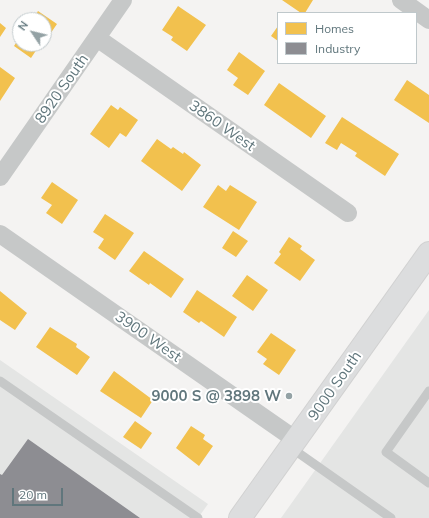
<!DOCTYPE html>
<style>
body{margin:0}
#map{position:relative;width:429px;height:518px;overflow:hidden;background:#f4f3f2;font-family:Mulish,sans-serif}
canvas{display:block}
.legend{position:absolute;left:277px;top:12px;width:140px;height:52px;box-sizing:border-box;background:#fff;border:1px solid #bfc8cb;margin:0;padding:5px 7px;list-style:none;font-size:12px;color:#60767c}
.legend li{display:flex;align-items:center;gap:8px;height:20px}
.legend b{width:20px;border:1px solid #bfc8cb}
.north{position:absolute;left:12px;top:12px;width:40px;height:40px;box-sizing:border-box;background:#fff;border:1px solid #bfc8cb;border-radius:50%;rotate:305deg;font-size:11px;font-weight:700;line-height:16px;text-align:center;color:#60767c}
.north::after{content:'';display:block;margin:auto;width:14px;height:18px;background:#94a2a5;clip-path:polygon(50% 0,100% 100%,50% 72%,0 100%)}
.scale{position:absolute;left:12px;top:488px;width:51px;height:18px;box-sizing:border-box;border:2px solid #60767c;border-top:0;padding-left:5px;font-size:12px;line-height:14px;white-space:nowrap;color:#60767c;-webkit-text-stroke:3px #fff;paint-order:stroke}
</style>
<div id="map">
<canvas width="429" height="518"></canvas>
<ul class="legend">
<li><b style="height:11px;background:#f2c14e"></b>Homes</li>
<li><b style="height:11px;background:#8d8d92"></b>Industry</li>
</ul>
<div class="north">N</div>
<div class="scale">20 m</div>
</div>
<script>
const c = document.querySelector('canvas').getContext('2d');
c.lineJoin = 'round';
function fillPath(path, color) { c.fillStyle = color; c.fill(path, 'evenodd'); }
function stroke(path, color, width, dash) { c.strokeStyle = color; c.lineWidth = width; c.lineCap = dash ? 'butt' : 'round'; c.setLineDash(dash || []); c.stroke(path); }
function label(font, color, halo, rows, align = 'center') {
  c.font = font + ' Mulish,sans-serif'; c.lineWidth = 4; c.setLineDash([]); c.textBaseline = 'middle'; c.strokeStyle = halo; c.fillStyle = color; for (const [text, x, y, turn = 0] of rows) {
    c.save(); c.translate(x, y); c.rotate((+turn || 0) * Math.PI / 180); c.textAlign = isNaN(turn) ? turn : align; if (halo) c.strokeText(text, 0, 0); c.fillText(text, 0, 0); c.restore();
  }
}
const built = new Path2D(`
 M429,310V518H281Z
 M0,360L208,504L198,518H0Z`);
const homes = new Path2D(`
 M282,0H313L305,13H301Z
 M178,6L206,25L187,51L171,40L173,37L162,30Z
 M38,11L57,24L44,43V20H32Z
 M0,23L6,28L0,37Z
 M278,26V41L271,36Z
 M20,37V44H43L41,47L39,46L31,58L14,46Z
 M239,52L265,71L248,95L233,85L238,78L227,70Z
 M0,67L15,78L0,101Z
 M407,80L429,95V123L394,100Z
 M279,83L326,116L311,138L264,105Z
 M111,105L118,110L120,107L138,120L126,137L120,133L109,148L90,134Z
 M342,117L399,154L385,176L355,156L357,153L341,143L337,150L325,143Z
 M157,139L171,149L173,147L183,154L184,152L201,165L182,191L141,161Z
 M52,182L78,200L62,224L46,213L52,205L41,198Z
 M218,185L226,191L230,185L257,202L239,230L203,207Z
 M105,214L134,233L115,260L98,248L104,239L93,232Z
 M233,231L248,241L236,257L222,248Z
 M289,237L302,246L300,249L315,260L300,281L274,263L281,254L279,252Z
 M144,251L184,279L171,298L150,283L149,285L129,271Z
 M247,275L268,290L253,311L232,296Z
 M197,290L237,317L224,337L201,321L199,323L183,312Z
 M0,291L27,313L15,330L0,320Z
 M50,327L77,344L76,347L90,357L77,375L36,347Z
 M271,333L296,350L279,375L263,364L267,359L257,352Z
 M114,371L153,400L141,418L100,391Z
 M135,421L152,433L141,449L123,437Z
 M191,426L205,435L203,439L213,446L199,466L176,448Z`);
const industry = new Path2D(`
 M28,439L140,518H0V474L2,475Z`);
const service = new Path2D(`
 M0,381L198,518
 M429,391L386,452L429,483
 M290,447L391,518`);
const minor = new Path2D(`
 M401,0L429,20
 M97,38L348,213
 M0,177L123,0
 M0,234L296,440`);
const primary = new Path2D(`
 M240,518L429,253`);
const markers = [
 [289,396,4,"#94a2a5"]
];
const streetNames = [
 ["8920 South",62,89,-55],
 ["3860 West",222,126,35],
 ["3900 West",148,337,35],
 ["9000 South",335,386,-55]
];
const poiNames = [
 ["9000 S @ 3898 W",281,396]
];
fillPath(built, '#e4e5e4');
fillPath(homes, '#f2c14e');
fillPath(industry, '#8d8d92');
stroke(primary, '#d1d1d1', 24);
stroke(service, '#c6c8c8', 9);
stroke(minor, '#c6c8c8', 18);
stroke(primary, '#dcddde', 22);
for (const [x, y, r, color] of markers) { const dot = new Path2D(); dot.arc(x, y, r, 0, 2 * Math.PI); c.fillStyle = color; c.fill(dot); stroke(dot, '#fff', 1.5); }
label('15px', '#60767c', '#fff', streetNames);
label('bold 15px', '#60767c', '#fff', poiNames, 'right');
</script>
